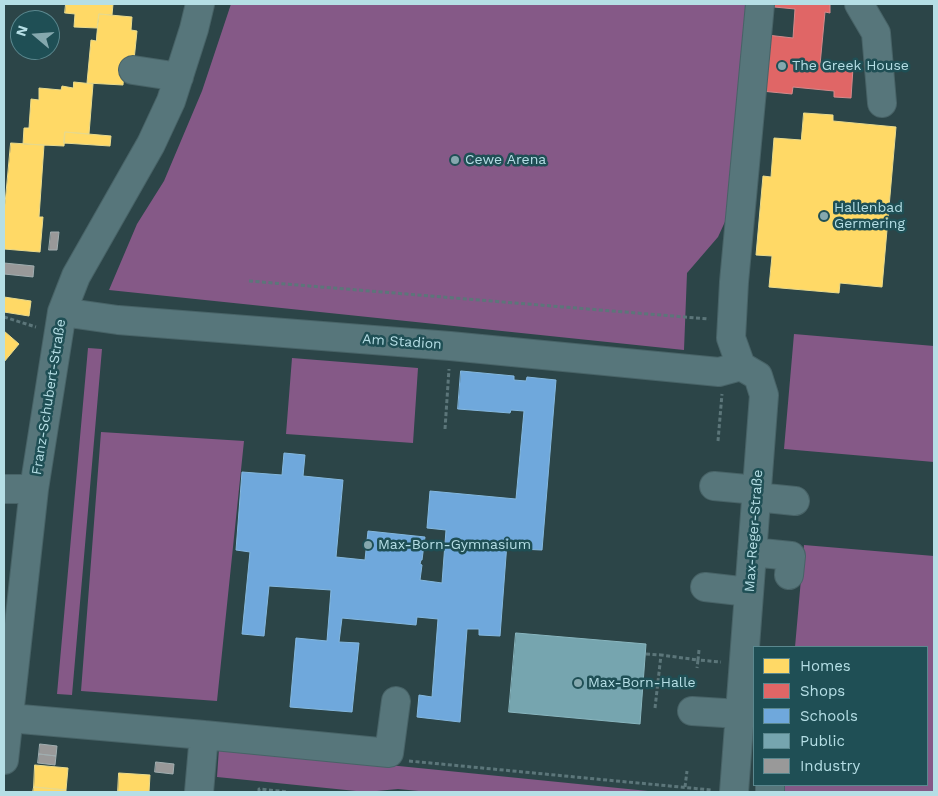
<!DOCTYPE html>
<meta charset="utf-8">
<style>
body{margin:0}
#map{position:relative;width:938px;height:796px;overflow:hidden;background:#2c4548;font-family:"Work Sans",sans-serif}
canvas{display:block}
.frame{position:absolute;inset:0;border:5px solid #b5dee5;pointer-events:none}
.legend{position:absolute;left:753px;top:646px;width:175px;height:140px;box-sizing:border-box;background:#1f4f55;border:1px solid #5b888f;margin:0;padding:6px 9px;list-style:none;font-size:15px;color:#b5dee5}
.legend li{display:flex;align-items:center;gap:10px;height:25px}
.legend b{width:25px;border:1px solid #5b888f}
.north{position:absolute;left:10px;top:10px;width:50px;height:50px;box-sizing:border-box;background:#1f4f55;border:1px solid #5b888f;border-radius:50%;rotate:288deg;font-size:14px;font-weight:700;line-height:20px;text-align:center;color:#b5dee5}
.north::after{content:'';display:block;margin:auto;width:18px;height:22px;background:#85a8ae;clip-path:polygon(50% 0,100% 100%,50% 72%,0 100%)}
</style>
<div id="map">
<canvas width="938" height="796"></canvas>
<div class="frame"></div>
<ul class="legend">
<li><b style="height:14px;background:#ffd966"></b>Homes</li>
<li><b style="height:14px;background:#e06666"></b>Shops</li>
<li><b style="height:14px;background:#6fa8dc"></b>Schools</li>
<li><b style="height:14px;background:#76a5af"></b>Public</li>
<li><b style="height:14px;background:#999"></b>Industry</li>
</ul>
<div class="north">N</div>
</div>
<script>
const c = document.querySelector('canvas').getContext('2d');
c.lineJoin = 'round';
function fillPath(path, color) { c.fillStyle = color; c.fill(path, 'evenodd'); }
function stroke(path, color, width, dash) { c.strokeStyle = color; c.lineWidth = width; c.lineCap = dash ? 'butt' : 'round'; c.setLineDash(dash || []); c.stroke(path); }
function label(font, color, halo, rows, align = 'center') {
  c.font = font + ' "Work Sans",sans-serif'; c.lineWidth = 5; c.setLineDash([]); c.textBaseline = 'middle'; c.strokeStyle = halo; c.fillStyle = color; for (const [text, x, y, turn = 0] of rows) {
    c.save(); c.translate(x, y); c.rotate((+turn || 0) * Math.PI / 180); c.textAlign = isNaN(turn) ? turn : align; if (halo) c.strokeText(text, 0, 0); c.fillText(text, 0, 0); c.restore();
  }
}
const green = new Path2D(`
 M231,4H753L734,202L718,237L687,273L684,350L109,290L137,224L164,181L202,91Z
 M794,334L934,346V462L784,449Z
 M88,348L102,349L72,695L57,694Z
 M292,358L418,368L413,443L286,434Z
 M101,432L244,441L217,701L81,691Z
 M804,545L934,556V792H783L784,785H927V647H795Z
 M219,748L658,792H429L398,789L366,792L217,777Z`);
const homes = new Path2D(`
 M66,4H113L112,15L99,14L97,28L74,27L75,14L65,13Z
 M99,14L132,17L131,30L137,31L134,60L124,72L123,85L87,83L91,40L96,41Z
 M74,82L93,84L89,134L65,132L64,146L23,144L24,128H29L31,99L39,100V88L61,90L62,86L73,88Z
 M804,113L833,115V121L896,127L882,287L840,283L839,293L769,287L772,256L756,255L763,176L771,177L774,138L801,140Z
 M65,132L111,136L110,146L64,143Z
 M11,143L44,145L39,217H43L40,252L4,249V215Z
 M4,297L31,301L29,316L4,312Z
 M4,331L19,344L4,362Z
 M35,765L68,768L66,790L34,787Z
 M119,773L150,775L149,792H118Z
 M34,787L66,790V792H33Z`);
const shops = new Path2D(`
 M774,4H830V13L825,12L820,65L853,68L851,98L834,97V91L793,87L792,94L761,91L767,35L793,38L795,9L774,7Z`);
const schools = new Path2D(`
 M461,371L514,376V380L526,381L527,377L556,380L542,550L520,549V544L507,543L500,636L479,635V629H467L460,722L417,717L419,695L432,697L438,619L417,617L416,625L342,618L339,642L359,643L352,712L290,707L296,638L327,641L331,590L269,586L264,636L242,634L250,552L236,550L242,472L282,475L284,453L305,455L303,476L343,480L336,557L365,560L368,531L425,537L422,560H421L420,564L422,565L420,580L442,583L446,530L427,528L430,491L516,499L524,411L511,410L510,413L458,409Z`);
const public = new Path2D(`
 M516,633L646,644L640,724L509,712Z`);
const industry = new Path2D(`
 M51,232H59L57,250H49Z
 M4,263L34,266L33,277L4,274Z
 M40,744L57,746L56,756L39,754Z
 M39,754L56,756L55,765L38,763Z
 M156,762L174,764L173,774L155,772Z`);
const path = new Path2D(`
 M249,281L709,319
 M4,317L36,327
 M445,429L449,369
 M718,441L722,394
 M699,650L698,660L721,662
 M646,654L661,655
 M655,708L661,655L698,660L697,668
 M409,761L711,790
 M685,787L687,771
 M259,792V789L288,792`);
const minor = new Path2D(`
 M859,4L876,33L882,103
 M133,70L179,77
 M62,312L118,320L450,346L719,372L741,366
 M714,486L757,490
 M4,489H34
 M756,497L795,501
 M752,552L791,556L789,575
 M705,587L749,592
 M692,711L740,714
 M9,718L204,735L389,753L396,701
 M4,760L34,489L62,312L76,276L151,144L171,101L194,29L200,4
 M199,792L204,735
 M734,792L764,395L758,376L741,366L731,338L734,282L760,4
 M770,792V785`);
const markers = [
 [782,66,5,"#85a8ae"],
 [455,160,5,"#85a8ae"],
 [824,216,5,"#85a8ae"],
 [368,545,5,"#85a8ae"],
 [578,683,5,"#85a8ae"]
];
const poiNames = [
 ["The Greek House",792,66],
 ["Cewe Arena",465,160],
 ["Hallenbad",834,208],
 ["Germering",834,224],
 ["Max-Born-Gymnasium",378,545],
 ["Max-Born-Halle",588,683]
];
const streetNames = [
 ["Am Stadion",402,342,4],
 ["Franz-Schubert-Straße",49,397,-81],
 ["Max-Reger-Straße",754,531,-86]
];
fillPath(green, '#855987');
fillPath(homes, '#ffd966');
stroke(homes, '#e9da8c', 1);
fillPath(shops, '#e06666');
stroke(shops, '#d38a8c', 1);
fillPath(schools, '#6fa8dc');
stroke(schools, '#84b8df', 1);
fillPath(public, '#76a5af');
stroke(public, '#89b6bf', 1);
fillPath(industry, '#999');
stroke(industry, '#a1aeb0', 1);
stroke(minor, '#486367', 30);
stroke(path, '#5c767a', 3, [4, 2.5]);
stroke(minor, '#57767b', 28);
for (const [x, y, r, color] of markers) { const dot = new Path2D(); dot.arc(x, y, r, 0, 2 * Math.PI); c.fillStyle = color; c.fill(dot); stroke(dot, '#1f4f55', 2); }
label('14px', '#b5dee5', '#1f4f55', poiNames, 'left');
label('14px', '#b5dee5', '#1f4f55', streetNames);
</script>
